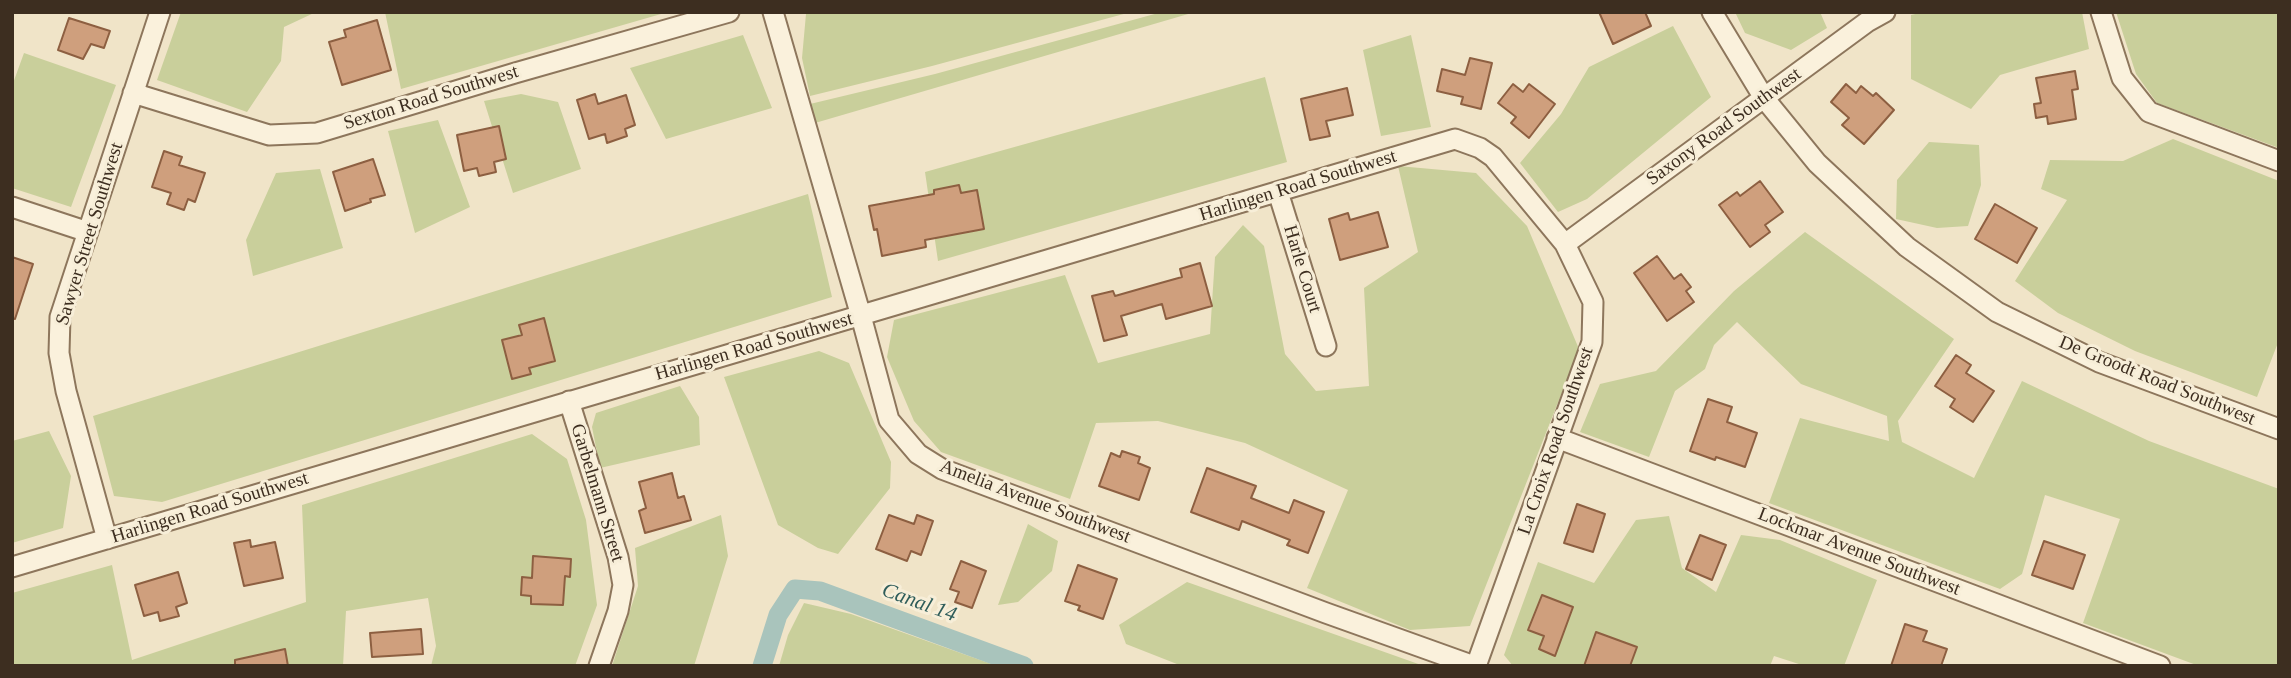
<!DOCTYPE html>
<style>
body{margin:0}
#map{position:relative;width:2291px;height:678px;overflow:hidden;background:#f0e4c8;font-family:"Times New Roman",serif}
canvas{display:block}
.frame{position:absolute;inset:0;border:14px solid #3d2e20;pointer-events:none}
</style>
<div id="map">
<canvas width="2291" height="678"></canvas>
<div class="frame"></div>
</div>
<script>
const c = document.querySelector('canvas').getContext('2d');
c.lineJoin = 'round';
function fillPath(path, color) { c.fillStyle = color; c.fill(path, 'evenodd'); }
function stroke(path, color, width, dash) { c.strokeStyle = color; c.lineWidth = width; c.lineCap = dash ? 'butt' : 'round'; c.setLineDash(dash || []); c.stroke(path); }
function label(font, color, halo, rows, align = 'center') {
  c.font = font + ' "Times New Roman",serif'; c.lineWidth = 6; c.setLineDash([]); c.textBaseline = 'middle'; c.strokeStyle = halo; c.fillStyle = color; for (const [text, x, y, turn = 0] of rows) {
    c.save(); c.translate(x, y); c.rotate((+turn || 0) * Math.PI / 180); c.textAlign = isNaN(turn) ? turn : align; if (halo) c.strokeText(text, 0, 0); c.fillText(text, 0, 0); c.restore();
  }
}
const green = new Path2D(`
 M181,12H316L284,27L281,61L247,112L157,80Z
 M385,12H668L401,89Z
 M814,12H1131L932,66L810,96L802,58L806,14Z
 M1162,12H1195L815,123L810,104L935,74Z
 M1735,12H1820L1827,28L1791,50L1745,33Z
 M1924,12H2082L2089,49L2000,75L1971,109L1911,79V15Z
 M2116,12H2279V148L2157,103L2136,74Z
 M1673,26L1711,97L1587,199L1558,212L1520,163L1561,114L1589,67Z
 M743,35L772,108L666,139L630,68Z
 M1411,35L1431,127L1381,136L1363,50Z
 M24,53L116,85L71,207L12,188V86Z
 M1265,77L1287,162L938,261L925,172Z
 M521,94L558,102L581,169L513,193L484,101Z
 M438,120L470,207L415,233L388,131Z
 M2173,139L2279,181V340L2257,397L2135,351L2058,313L2015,281L2067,200L2041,189L2050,160L2123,161Z
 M1929,142L1979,145L1981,185L1968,226L1937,228L1896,219L1897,180Z
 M1398,166L1476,173L1527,226L1579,349L1470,626L1410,630L1307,588L1348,490L1245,443L1158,421L1096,423L1070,499L941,452L914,421L887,357L894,320L1065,275L1098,363L1210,334L1215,257L1243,225L1264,246L1285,354L1316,391L1369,386L1364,288L1418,252Z
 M320,169L343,248L253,276L246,240L276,173Z
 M808,194L832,297L162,502L114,496L93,416Z
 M1805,232L1954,339L1898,421L1902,442L1974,478L2022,381L2149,441L2279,489V663L2276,666H2199L2083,623L2120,519L2045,495L2022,574L2000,589L1769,503L1800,418L1889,441L1887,416L1801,384L1737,322L1714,345L1705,369L1675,391L1649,457L1580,432L1600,384L1656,371L1734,291Z
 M819,351L849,363L891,462L890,488L838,554L818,548L778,525L724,377Z
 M680,386L699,417L700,445L600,468L592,427L596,413Z
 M49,431L71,476L63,528L12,543V441Z
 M532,434L567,459L586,520L597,605L575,666H431L436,646L428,598L346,611L343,666H12V593L112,565L132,660L306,602L302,505Z
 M721,515L728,556L694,666H612L638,586L635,548Z
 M1669,516L1682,568L1716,592L1741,535L1780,540L1877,580L1844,666H1805L1774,656L1770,666H1513L1504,655L1538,562L1594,583L1636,520Z
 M1028,524L1058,541L1052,571L1018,602L998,605Z
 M1187,582L1424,666H1182L1126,644L1119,625Z
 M804,603L851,614L997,666H779L788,635Z`);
const canal = new Path2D(`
 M762,666L778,615L795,589L820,591L1024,666`);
const building = new Path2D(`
 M1599,12H1645L1651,26L1613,44Z
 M69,18L110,31L104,48L91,44L83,59L58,50Z
 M377,20L391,70L342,85L329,42L346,37L344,30Z
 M1470,58L1492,63L1481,109L1461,104L1463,97L1437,91L1442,69L1465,75Z
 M2075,71L2078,89L2072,90L2076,119L2048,124L2047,116L2036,118L2034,104L2041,103L2036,78Z
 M1513,84L1523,92L1529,84L1555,104L1529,138L1511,123L1516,117L1498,103Z
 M1846,84L1856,93L1861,86L1873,96L1876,93L1894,110L1864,144L1842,125L1849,118L1831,102Z
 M1347,88L1353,115L1326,121L1330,136L1310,140L1301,99Z
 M595,94L598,104L626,95L635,125L625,129L627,136L607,143L605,134L589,139L577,100Z
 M499,126L506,159L494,162L496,172L479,176L477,168L464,171L457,135Z
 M164,151L182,157L179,165L205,173L195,202L188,199L184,210L167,204L171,193L152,187Z
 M373,159L385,195L370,199L371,202L345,211L333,172Z
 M1760,181L1783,212L1765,225L1770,232L1750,247L1719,205L1737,192L1740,196Z
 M959,185L961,193L977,190L984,229L925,240L926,247L882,256L877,229L874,230L869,206L934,194V190Z
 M1995,204L2037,228L2017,263L1975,239Z
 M1378,212L1388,247L1340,260L1329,219L1348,213L1350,220Z
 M1657,256L1674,279L1681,274L1691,287L1686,291L1694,302L1667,321L1634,273Z
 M12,257L33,264L15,319L12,318Z
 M1200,263L1212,306L1166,319L1162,304L1121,316L1127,335L1104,341L1092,296L1113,291L1115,296L1157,284L1182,277L1180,269Z
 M544,318L555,361L529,368L531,374L512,379L502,340L522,335L519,325Z
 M1956,355L1971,365L1966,373L1994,391L1973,422L1950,407L1955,399L1935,386Z
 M1708,399L1732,407L1727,422L1757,433L1745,467L1716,457L1715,460L1690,451Z
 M1122,451L1140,457L1138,463L1150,468L1139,500L1099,486L1111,453L1120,457Z
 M1207,468L1256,486L1251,498L1289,513L1294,500L1324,512L1308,553L1287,545L1290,540L1242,521L1239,530L1191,512Z
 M672,473L678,498L684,496L691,520L645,533L639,511L646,508L639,482Z
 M1577,504L1605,514L1593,552L1564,543Z
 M889,515L914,524L917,515L933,521L921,555L911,551L907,561L876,549Z
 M1700,535L1726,545L1712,580L1686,569Z
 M250,540L251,547L275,542L283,578L244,586L234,543Z
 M2044,541L2085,555L2073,589L2032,575Z
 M533,556L571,559L570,577L565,576L563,605L531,604V596L521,595L522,577L532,578Z
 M961,561L986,571L972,608L955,602L959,592L950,589Z
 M1078,565L1117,579L1103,619L1078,610L1080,606L1065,601Z
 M178,572L187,603L176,607L179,616L160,621L158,612L144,616L135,585Z
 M1542,595L1573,607L1555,656L1539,649L1544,636L1528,630Z
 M1905,624L1927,631L1923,641L1947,649L1941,666H1891Z
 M421,629L423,654L372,657L370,633Z
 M1596,632L1637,647L1630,666H1584Z
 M285,649L288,666H235V660Z`);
const minor = new Path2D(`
 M773,12L861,316L889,420L918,454L942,469L1326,613L1474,666
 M1712,12L1764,98L1817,163L1907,247L1997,312L2099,362L2279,429
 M2101,12L2122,78L2149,112L2279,161
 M133,93L269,135L317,133L515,73L729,12
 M1278,192L1326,346
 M12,207L88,232
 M1565,244L1867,22L1885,12
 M569,401L618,557L623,585L618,611L599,666
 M1557,438L2160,666
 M107,539L66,391L59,353L60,317L160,12
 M12,567L1455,139L1480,148L1493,157L1565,244L1593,302L1592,342L1476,666`);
const streetNames = [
 ["Sexton Road Southwest",431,98,-17],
 ["Saxony Road Southwest",1724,127,-36],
 ["Harlingen Road Southwest",1298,186,-17],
 ["Sawyer Street Southwest",90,234,-73],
 ["Harle Court",1302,269,73],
 ["Harlingen Road Southwest",754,347,-16],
 ["De Groodt Road Southwest",2157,381,22],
 ["La Croix Road Southwest",1556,441,-71],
 ["Garbelmann Street",597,493,73],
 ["Amelia Avenue Southwest",1035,502,21],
 ["Harlingen Road Southwest",210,508,-17],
 ["Lockmar Avenue Southwest",1859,552,21]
];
const waterNames = [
 ["Canal 14",919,603,20]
];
fillPath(green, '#c9cf9b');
stroke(canal, '#a9c4bc', 19);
fillPath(building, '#cf9f7d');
stroke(building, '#8d5f41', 2);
stroke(minor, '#8d765c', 23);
stroke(minor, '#faf1dc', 19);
label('19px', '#3d2e20', '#f7eed8', streetNames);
label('italic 21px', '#2f5d5a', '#f7eed8', waterNames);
</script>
